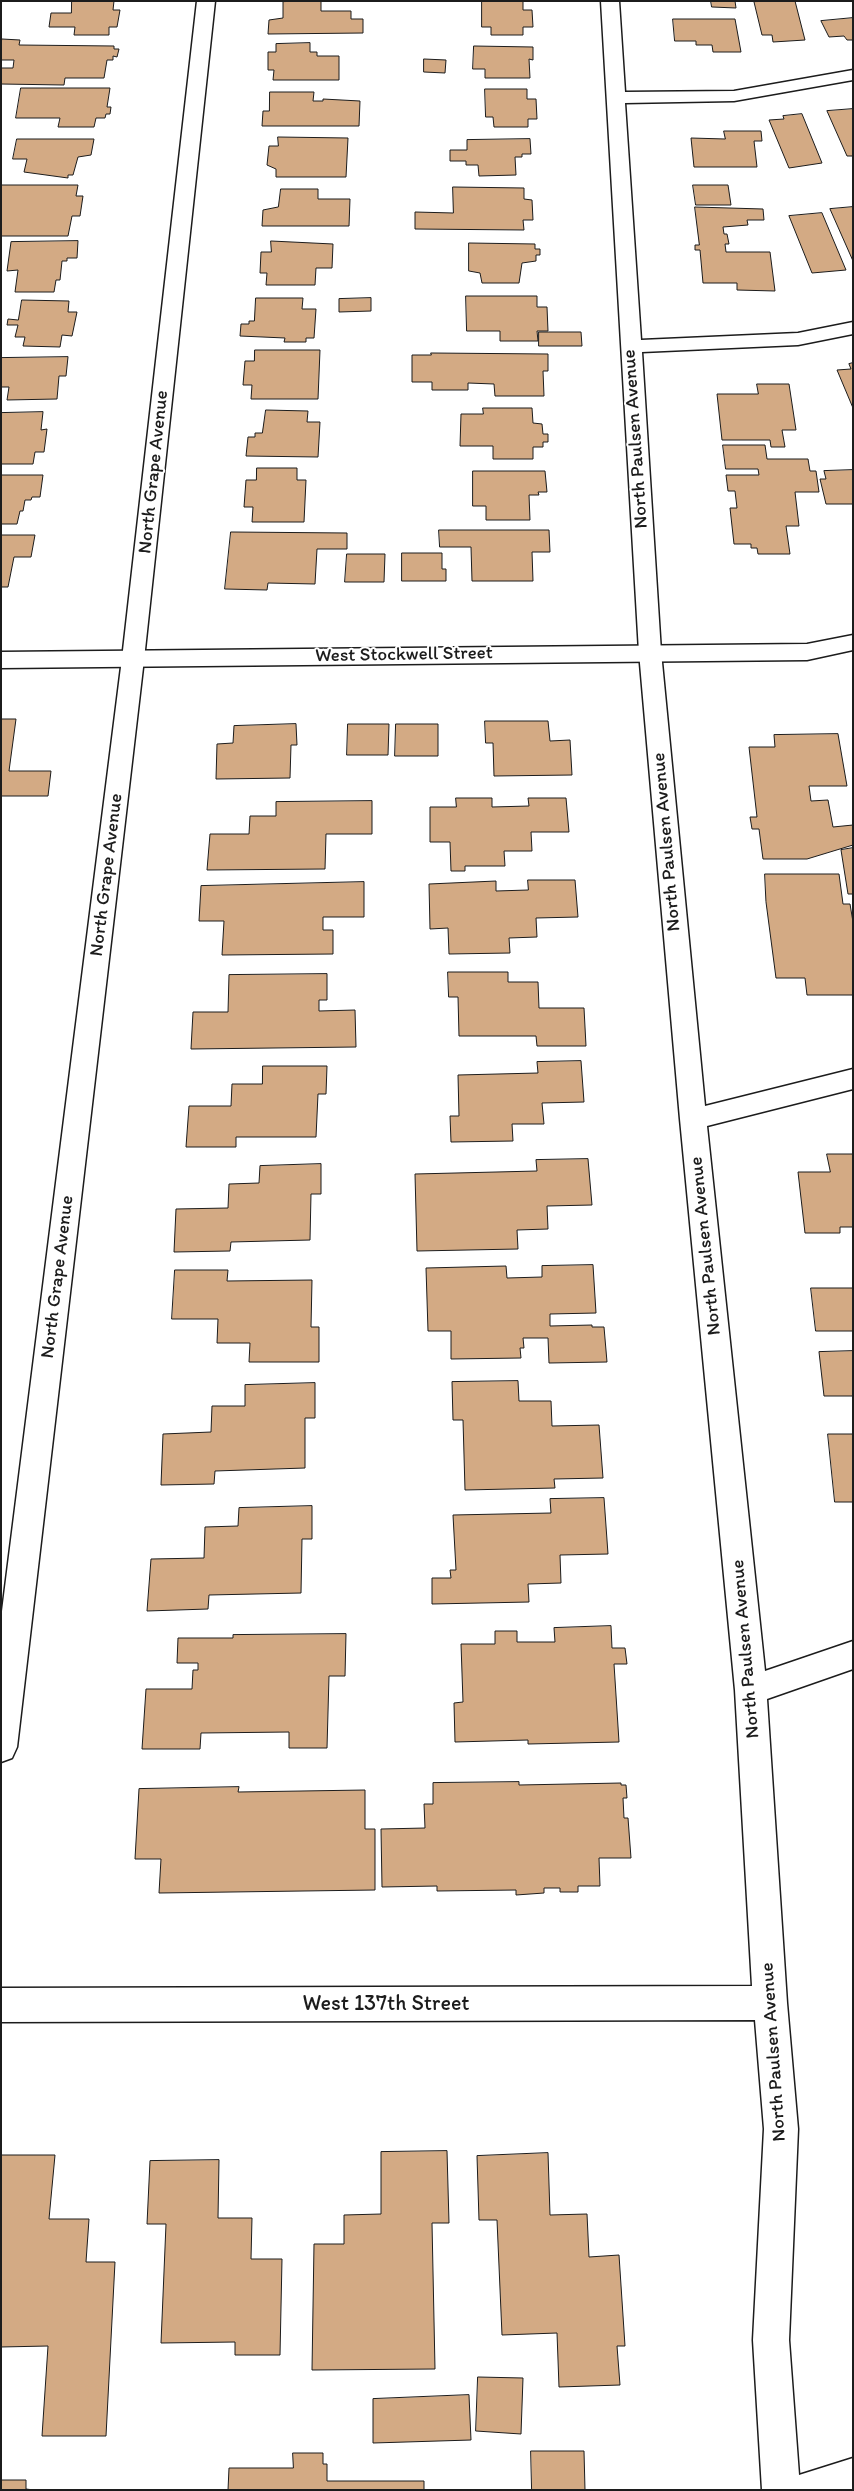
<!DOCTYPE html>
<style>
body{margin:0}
#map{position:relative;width:854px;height:2491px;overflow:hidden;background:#fff;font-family:Itim,sans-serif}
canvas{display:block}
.frame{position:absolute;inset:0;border:2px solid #1c1c1c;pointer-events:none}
</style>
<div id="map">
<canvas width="854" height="2491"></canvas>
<div class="frame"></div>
</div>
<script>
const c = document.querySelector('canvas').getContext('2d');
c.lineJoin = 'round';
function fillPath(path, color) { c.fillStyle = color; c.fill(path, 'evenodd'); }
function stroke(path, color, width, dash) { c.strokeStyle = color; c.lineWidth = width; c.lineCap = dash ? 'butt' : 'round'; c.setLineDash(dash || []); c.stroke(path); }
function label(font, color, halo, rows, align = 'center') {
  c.font = font + ' Itim,sans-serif'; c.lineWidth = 4; c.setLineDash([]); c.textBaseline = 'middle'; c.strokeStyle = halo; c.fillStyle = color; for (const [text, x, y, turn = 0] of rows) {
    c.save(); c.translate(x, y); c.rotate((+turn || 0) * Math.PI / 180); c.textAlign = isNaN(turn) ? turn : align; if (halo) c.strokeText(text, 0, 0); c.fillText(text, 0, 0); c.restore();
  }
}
const building = new Path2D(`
 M72,1H114L113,10H120L117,27H109V35H74L75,27H49L51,13H71Z
 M321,1V11H351V19H363V33L268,34L269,20L283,18V2Z
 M482,1H523V10H532L533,27H523V35H491V27H482Z
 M711,1H735L736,8L712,7Z
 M795,1L805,40L773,42L772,35H762L754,2Z
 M853,18V40H847L844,36L829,37L821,21Z
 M673,19H735L741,52H713L712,45H696V41H675Z
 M2,39L20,40L19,45L114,46V49H119L117,57L113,56V60H107L104,78H65L64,85L1,84V68H13L14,60H1Z
 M310,43V52H317V56H339V80H273L274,70H268V52H276V44Z
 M474,46L533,47V60L529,59L530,78H485V69H473Z
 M424,59L446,60L445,73L424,72Z
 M21,88H110L107,107H111L110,114H106L105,118H96L94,127H58L60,118H16Z
 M485,89H527V99H536L537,119H528V127H494L493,117H486Z
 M270,92H314L313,101H323V99L360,101L359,126H262L263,111H269Z
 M853,109V156H847L827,111Z
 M802,114L822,163L789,168L769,120L784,119L783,116Z
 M724,131H761L762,141H754L757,167H694L691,138L725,139Z
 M278,137L348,138L346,177H276V169L267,165L269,146H278Z
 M17,139H94L91,155L78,157L73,175H68V178L24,172L27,159H13Z
 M530,139L531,154H522V157H515L516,175L479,176L478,165H466V161H450V150H467V140Z
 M1,185H78L76,196H83L80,216H72L68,236H1Z
 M693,185H728L731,205H696Z
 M453,187L524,188V199L532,200L533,220H523L524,230L415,229V212L453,213Z
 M281,189H318V199H350L349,226H262L263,210L278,207Z
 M695,207L763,209L764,220H747L748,225L723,227L724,234H727L729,244H725L726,252H770L775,291L737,290V283H703L700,250H695V245H699Z
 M853,207V261L830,209Z
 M822,213L846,270L812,273L789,216Z
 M78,241L77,258H67V261H62L60,280H56L54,292H15L18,270L7,271L11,242Z
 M271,241L333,244L332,268H316L315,285H266L267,273H260L261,252H271Z
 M469,243L535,244V249H540V255H536V261L522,263L519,283H482L480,273L469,271Z
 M466,296H537V307H547L548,331H537L538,341H500V331H467Z
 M256,298H303L302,309H316L314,338H306V342H284L285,338L240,336L241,324H249V321H254Z
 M371,298V311L339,312V299Z
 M22,300L69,301L68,312H77L72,336L62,335L60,347L23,346L25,337H15L18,325H7L8,319L18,320Z
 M539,332H581L582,346H539Z
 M255,350H320L318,399H251L252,385H243L245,361H254Z
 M431,353L548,354V371H543L544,396H495L494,384L468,383V390H432V382H412V355H431Z
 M68,357L66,376H59L57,399L7,400L9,387H1V358Z
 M853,363V408L837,370L851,369L849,364Z
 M757,384H789L796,430H782L785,447H771L770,440H722L717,394H758Z
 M483,408H532L533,423L542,424L543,434H548V442H543V447H533V459H493V446H460L461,414H483Z
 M266,410L308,411L307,422H320L318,457L246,456L248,437H255V433H262Z
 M43,412L41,430L47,429L44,452H35L33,464H1V413Z
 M723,445H765L767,459H808L810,471H816L819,492H795L799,526H786L790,554H758L757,548H751V544H734L730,508H737L735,491H728L726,475H759L758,469H726Z
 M257,468H297V480H306L304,522H252L253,507H244L246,480H256Z
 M853,470V504H826L820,479H826L824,471Z
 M473,471H545L547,492H538L539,495H529L530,520H486V506H473Z
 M1,475H43L40,497H32L31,500H25L23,511H20L17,524H1Z
 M439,530H549L550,552H532L533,581H472L471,547H440Z
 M231,532L347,533V549H317L315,584L268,583L267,590L225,589Z
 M1,535H35L31,557H14L8,587H1Z
 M402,553H442V569H446V581H402Z
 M347,554H385L384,582H345Z
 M1,719H16L9,771H51L48,796H1Z
 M485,721H548L550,741L570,740L572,775L494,776L493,743H486Z
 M296,724L297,745H291L290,778L216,779L217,744L233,743L234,726Z
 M348,724H389L388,755H347Z
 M396,724H438V756H395Z
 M838,734L847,786H809L811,801L828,800L833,827L853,825V845L807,859H763L759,829H752L750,817H757L749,747H775L774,735Z
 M456,798H492V807L529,806L528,798H566L569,832H531L532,851H504L505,866H465V871H451L450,842H430V807H456Z
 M372,801V834H326L325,869L207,870L210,834H249L250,816H276V802Z
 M853,848V894H848L841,850Z
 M765,874H839L843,904H850L853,922V995H807L805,978H776L766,902Z
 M528,880H575L578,917L536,918L537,937L509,938L510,953L449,954L448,928L430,929L429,884L496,881V891L528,890Z
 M364,882V917H323V930H333V954L222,955L224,921H199L201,886Z
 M448,972H508V982H538L539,1008H584L586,1046H537L536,1036H459L458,997H449Z
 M327,974V1000H319V1011L355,1010L356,1047L191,1049L193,1012H228L229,975Z
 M581,1061L584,1102L542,1103L544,1124H512L513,1141L451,1142L450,1116H459L458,1075L538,1073L537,1062Z
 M263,1066H327L326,1094H318L316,1137H236V1147H186L189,1106H231L232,1084H262Z
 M827,1154H853V1227H840V1233H805L798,1172H830Z
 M588,1159L592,1205L547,1206L548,1229L517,1230L518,1249L417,1251L415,1174L537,1171L536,1160Z
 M321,1164V1194H311L310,1240L231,1242L230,1251L174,1252L176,1209L228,1208L229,1184L259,1183L260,1166Z
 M593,1265L596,1313L550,1314V1326L592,1325V1327H604L607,1362L549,1363L548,1338H523L524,1348H520L521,1358L451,1359V1331H428L426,1268L506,1266L507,1278L542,1277V1266Z
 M175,1270H228L227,1281L312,1280L311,1327H319V1362H249L250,1343H217L218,1319H172Z
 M811,1288H853V1331H816Z
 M853,1351V1396H824L819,1352Z
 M518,1381L519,1401H551L552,1426L599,1425L603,1478L554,1479L555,1488L465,1490L463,1420H453L452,1382Z
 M315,1383V1418H305V1468L215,1471L214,1484L161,1485L163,1434L211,1432L212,1406H245V1385Z
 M828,1434H853V1502H835Z
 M604,1498L608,1554L560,1555L561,1583L528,1584L529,1602L432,1604V1578H451L450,1570H456L453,1515L551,1513L550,1499Z
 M312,1506V1539H302L301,1593L209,1595L208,1609L147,1611L151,1559L204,1558L205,1527L238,1526L239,1508Z
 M611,1626L612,1648H625L627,1664H614L619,1742L528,1744V1740L455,1742L454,1703L463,1702L461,1644H495V1631H517V1642H555L554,1628Z
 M346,1634L345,1676H329L327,1748H289V1732L201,1733L200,1749H142L146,1689H192L193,1670H198V1663H177L178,1638H233V1635Z
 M519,1782V1785L621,1783V1785H626L627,1798H623L624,1818H628L631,1858H599L600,1886H578V1892H560V1888H544V1893L516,1895V1890L437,1891V1886L382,1887L381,1829L425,1828L424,1804H433V1783Z
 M239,1787L238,1792L365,1790V1829H375V1890L159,1893L161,1859H135L139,1789Z
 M447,2151L449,2223H432L435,2369L312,2370L314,2244H344V2215L381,2214V2152Z
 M548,2153L550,2215L587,2214L589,2257L619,2255L625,2346H617L620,2385L559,2387L557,2333L502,2335L497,2220H479L477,2156Z
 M1,2155H55L49,2219H89L86,2262H115L106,2436H42L48,2346L1,2347Z
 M219,2160L218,2218H252L251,2259H282L280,2355H235V2342L161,2343L166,2224H147L150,2161Z
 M478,2377L523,2378L521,2434L476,2431Z
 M469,2395L471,2440L373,2443V2399Z
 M531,2451H584L585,2490H532Z
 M293,2453H323V2464H327V2481H424V2490H228L229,2468H293Z
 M1,2480H26V2489L34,2490H1Z`);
const street = new Path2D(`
 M197,1H215L144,659L17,1747L12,1758L1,1762V1619L122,659Z
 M601,1H619L625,92L734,91L853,70V80L734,101L625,103L641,340L798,333L853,322V334L798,345L642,352L661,652L705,1106L853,1069V1089L707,1126L765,1671L853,1641V1669L767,1699L787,2003L798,2129L789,2340L799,2475L853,2458V2490H762L753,2340L764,2129L755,2020L1,2022V1988L752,1986L735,1690L680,1119L639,652Z`);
const secondary = new Path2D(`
 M853,635V650L807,660L1,668V652L807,644Z`);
const streetNames = [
 ["North Paulsen Avenue",636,439,-94],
 ["North Grape Avenue",154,472,-84],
 ["West Stockwell Street",404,655,-1],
 ["North Paulsen Avenue",667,842,-95],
 ["North Grape Avenue",107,875,-83],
 ["North Paulsen Avenue",706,1246,-96],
 ["North Grape Avenue",58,1277,-83],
 ["North Paulsen Avenue",746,1649,-95],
 ["North Paulsen Avenue",774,2052,-94]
];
const nearStreetnames = [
 ["West 137th Street",386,2004]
];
fillPath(building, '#d3aa84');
stroke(building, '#1c1c1c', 1);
stroke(street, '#1c1c1c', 3);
stroke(secondary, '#1c1c1c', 3);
fillPath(street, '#fff');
fillPath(secondary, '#fff');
label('19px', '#1c1c1c', '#fff', streetNames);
label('22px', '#1c1c1c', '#fff', nearStreetnames);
</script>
